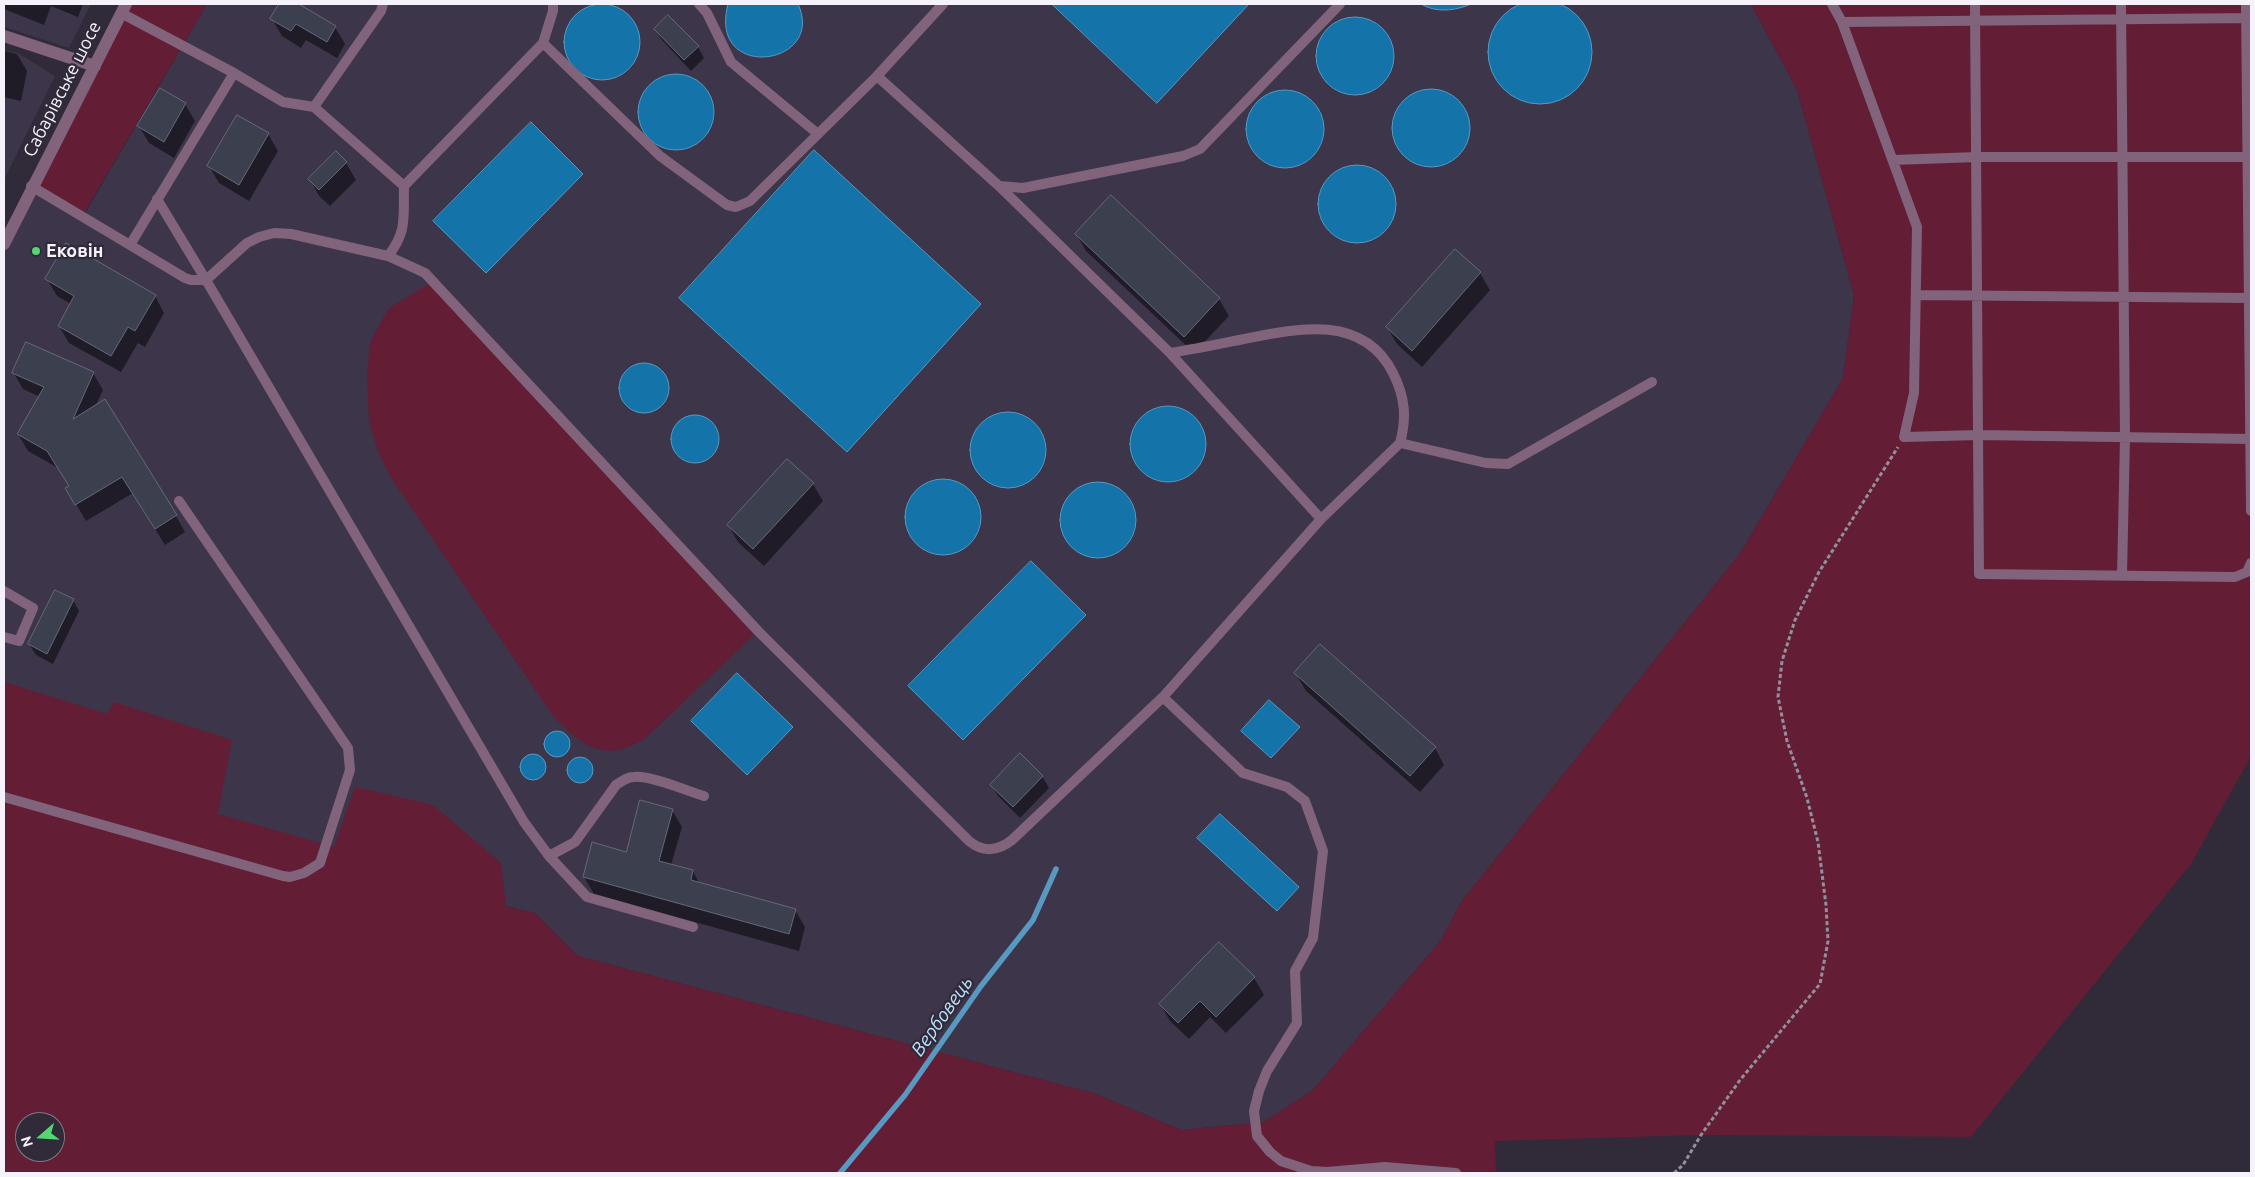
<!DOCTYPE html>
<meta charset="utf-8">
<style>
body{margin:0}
#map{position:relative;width:2255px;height:1177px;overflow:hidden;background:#302a39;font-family:Ubuntu,sans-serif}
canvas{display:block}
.frame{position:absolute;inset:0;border:5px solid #f6f2fc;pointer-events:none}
.north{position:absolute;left:15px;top:1112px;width:50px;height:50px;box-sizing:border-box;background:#302a39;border:1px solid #7f7a87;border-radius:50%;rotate:251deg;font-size:14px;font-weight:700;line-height:20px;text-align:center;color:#f6f2fc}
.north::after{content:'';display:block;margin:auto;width:18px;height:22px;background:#54d672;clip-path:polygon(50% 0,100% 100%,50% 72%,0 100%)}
</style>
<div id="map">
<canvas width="2255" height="1177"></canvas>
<div class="frame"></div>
<div class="north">N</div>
</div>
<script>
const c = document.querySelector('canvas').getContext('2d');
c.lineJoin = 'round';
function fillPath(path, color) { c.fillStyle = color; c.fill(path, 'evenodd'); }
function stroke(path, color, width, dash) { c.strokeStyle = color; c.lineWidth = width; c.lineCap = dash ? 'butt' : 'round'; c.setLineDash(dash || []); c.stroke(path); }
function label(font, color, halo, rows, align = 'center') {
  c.font = font + ' Ubuntu,sans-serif'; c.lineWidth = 4.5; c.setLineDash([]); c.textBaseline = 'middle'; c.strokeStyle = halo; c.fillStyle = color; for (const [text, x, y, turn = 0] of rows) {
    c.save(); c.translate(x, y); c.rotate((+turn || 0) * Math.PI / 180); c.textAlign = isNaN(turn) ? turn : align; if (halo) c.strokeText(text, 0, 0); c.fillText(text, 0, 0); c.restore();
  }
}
const built = new Path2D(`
 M4,4H91L69,48L4,27Z
 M207,4H1751L1797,90L1854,295L1843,378L1741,552L1461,902L1441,940L1313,1090L1264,1122L1181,1130L1096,1094L578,956L535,913L320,863L4,797V244L31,186L83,217Z
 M4,50L18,53L55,76L4,180Z`);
const green = new Path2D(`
 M126,4H207L82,217L31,186Z
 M1751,4H2251V756L2191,864L1971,1137L1701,1135L1495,1141L1496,1173H4V682L107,714L114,702L232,740L218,814L334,847L355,787L433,805L501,863L506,907L535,913L578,956L1096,1094L1181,1130L1264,1122L1313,1090L1441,940L1461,902L1741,552L1843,378L1854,295L1797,90ZM25,1122H55V1152H25Z
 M433,281L758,631L646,738C604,764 584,747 553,716L391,478L379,454L369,422L367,375L370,343L388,309Z`);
const water = new Path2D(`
 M1488 52a52 52 0 1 1 104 0a52 52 0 1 1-104 0Z
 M564 42a38 38 0 1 1 76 0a38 38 0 1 1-76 0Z
 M728,4H798C827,66 707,83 728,4Z
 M1052,4H1249L1157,103Z
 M1421,4H1471C1455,11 1436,13 1421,4Z
 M1316 56a39 39 0 1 1 78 0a39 39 0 1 1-78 0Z
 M638 112a38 38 0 1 1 76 0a38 38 0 1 1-76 0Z
 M1392 128a39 39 0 1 1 78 0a39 39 0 1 1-78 0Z
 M1246 129a39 39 0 1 1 78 0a39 39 0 1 1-78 0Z
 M531,122L583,174L486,273L433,221Z
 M814,150L981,304L847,452L679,298Z
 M1318 204a39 39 0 1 1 78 0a39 39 0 1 1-78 0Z
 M619 388a25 25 0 1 1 50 0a25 25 0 1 1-50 0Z
 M1130 444a38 38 0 1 1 76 0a38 38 0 1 1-76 0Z
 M970 450a38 38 0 1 1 76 0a38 38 0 1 1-76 0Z
 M671 439a24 24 0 1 1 48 0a24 24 0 1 1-48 0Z
 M905 517a38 38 0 1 1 76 0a38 38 0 1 1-76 0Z
 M1060 520a38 38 0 1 1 76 0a38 38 0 1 1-76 0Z
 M1031,561L1086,615L963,740L908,686Z
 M737,673L793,727L747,775L691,721Z
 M1269,700L1300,727L1271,758L1241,731Z
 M544 744a13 13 0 1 1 26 0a13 13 0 1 1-26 0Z
 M520 767a13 13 0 1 1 26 0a13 13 0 1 1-26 0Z
 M567 770a13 13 0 1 1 26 0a13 13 0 1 1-26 0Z
 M1220,814L1299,887L1277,911L1197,838Z`);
const shadow = new Path2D(`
 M4,4H83L78,17L51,6L44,25L4,9Z
 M281,4H297L335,27L345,44L337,58L306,40L301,48L282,36L272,19Z
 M655,29L698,47L704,58L691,71L662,40Z
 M4,51L17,54L27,71L21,101L4,97Z
 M185,104L195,121L174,158L149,143L139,126Z
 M268,134L278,151L249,201L219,183L209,166Z
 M336,153L346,163L356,180L330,206L319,196L310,179Z
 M1111,197L1219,299L1229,316L1194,353L1086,251L1076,234Z
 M1455,251L1480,273L1490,290L1422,367L1397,344L1387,327Z
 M47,279L155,296L164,313L145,347L138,343L121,372L69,343L59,326L71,304L57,296Z
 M13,372L93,373L103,390L95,407L176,516L185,532L165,545L133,493L86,521L67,489L70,487L58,468L28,451L18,434L40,397L23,389Z
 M813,484L823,501L764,566L738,542L728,525Z
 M73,600L79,611L53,664L36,655L29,644Z
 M1296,674L1435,748L1444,765L1420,792L1306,691Z
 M1042,776L1049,788L1020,818L998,796L991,785Z
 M672,810L682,827L671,865L693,871L699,883L795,910L805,927L799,951L594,894L584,877L627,853Z
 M1219,944L1254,978L1264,995L1226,1033L1210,1017L1189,1039L1170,1021L1160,1004Z`);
const stream = new Path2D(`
 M840,1173L905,1095L981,986L1033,920L1056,869`);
const building = new Path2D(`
 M279,4H299L336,26L327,42L296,24L291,31L270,19Z
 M668,15L699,46L684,60L654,29Z
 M160,88L186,103L164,142L137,126Z
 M237,115L269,133L239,185L207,166Z
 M336,151L347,162L319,190L308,179Z
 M1111,195L1220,298L1184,337L1075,234Z
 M66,243L156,295L135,331L128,327L111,356L58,326L74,296L45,279Z
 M1455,249L1481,272L1412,351L1386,327Z
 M26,342L94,372L73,419L105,399L177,515L155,529L122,477L75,505L65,488L69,486L47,451L17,434L44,387L12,373Z
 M787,459L814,483L753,549L727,525Z
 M55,590L74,599L47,654L28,644Z
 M1320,644L1436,747L1410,776L1294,673Z
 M1020,753L1043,776L1013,807L990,785Z
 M640,800L673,809L659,861L693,870L691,880L796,909L789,934L583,877L592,842L626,852Z
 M1219,942L1255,977L1216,1017L1200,1001L1178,1023L1159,1004Z`);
const path = new Path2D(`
 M1674,1173L1683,1165L1701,1135L1740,1080L1820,984L1828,941L1826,905L1818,842L1807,798L1787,741L1778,697L1782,661L1795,620L1819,572L1898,447`);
const service = new Path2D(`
 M699,4L707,13L731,62L818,134
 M1832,4L1842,22L1917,227L1914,393L1904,437L1979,435L2251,439
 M1975,4L1979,574L2235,577L2247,572L2251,563
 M2121,4L2125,437L2122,576
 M2246,4L2251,511
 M121,13L234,73L283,102L314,107L404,186L543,43L553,11V4
 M1842,22L2251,18
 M543,43L660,156L727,205L736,207L750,201L877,76L999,186L1170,353L1321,519
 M877,76L943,4
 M314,107L381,11L383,4
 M1893,160L1977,157H2248
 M31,186L130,245
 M404,186C403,216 408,231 388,256L425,273L758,631L969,841C983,853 998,851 1012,840L1163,697L1321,519L1400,443L1486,463L1508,464L1652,382
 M1000,186L1023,188L1183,156L1200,149L1340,4
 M157,199L206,280H191L185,278L130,245L234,73
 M388,256L291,234L274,233L259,237L247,243L206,280L524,822L549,856L575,842L616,785C622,781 627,777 634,777C650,775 687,791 704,796
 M1916,295L2249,298
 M1170,353C1195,349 1219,344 1244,339C1298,328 1363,314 1393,373C1405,397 1407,417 1400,443
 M4,591L33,608L19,641L4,637
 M1163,697L1243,773L1287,787L1305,801L1323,851L1313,938L1295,971L1297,1023L1267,1071L1259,1091L1254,1111L1257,1136L1270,1152L1281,1161L1311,1171L1327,1172L1385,1167L1456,1173
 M4,797L283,876L290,877L304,873L320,863L350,770L348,748L179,501
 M549,856L587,897L693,927`);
const minor = new Path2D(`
 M4,36L95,66`);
const tertiary = new Path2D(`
 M4,244L126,4`);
const markers = [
 [36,251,5,"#54d672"]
];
const streetNames = [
 ["Сабарівське шосе",62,89,-63]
];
const poiNames = [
 ["Ековін",46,251]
];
const waterNames = [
 ["Вербовець",942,1016,-55]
];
fillPath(built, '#3d3549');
fillPath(green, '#631d34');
fillPath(water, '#1473a9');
stroke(water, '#5899c2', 1);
fillPath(shadow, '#0007');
stroke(stream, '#5899c2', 5.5);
fillPath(building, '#3b3f4e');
stroke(building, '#64697a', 1);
stroke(path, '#948f9c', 3, [4, 2.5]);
stroke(service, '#81637b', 10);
stroke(minor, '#81637b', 12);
stroke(tertiary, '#81637b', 12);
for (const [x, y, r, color] of markers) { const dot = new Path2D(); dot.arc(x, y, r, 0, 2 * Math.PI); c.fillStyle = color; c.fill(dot); stroke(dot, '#302a39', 2); }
label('18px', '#f6f2fc', '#302a39', streetNames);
label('bold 18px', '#f6f2fc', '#302a39', poiNames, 'left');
label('italic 19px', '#b9e1ff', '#302a39', waterNames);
</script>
